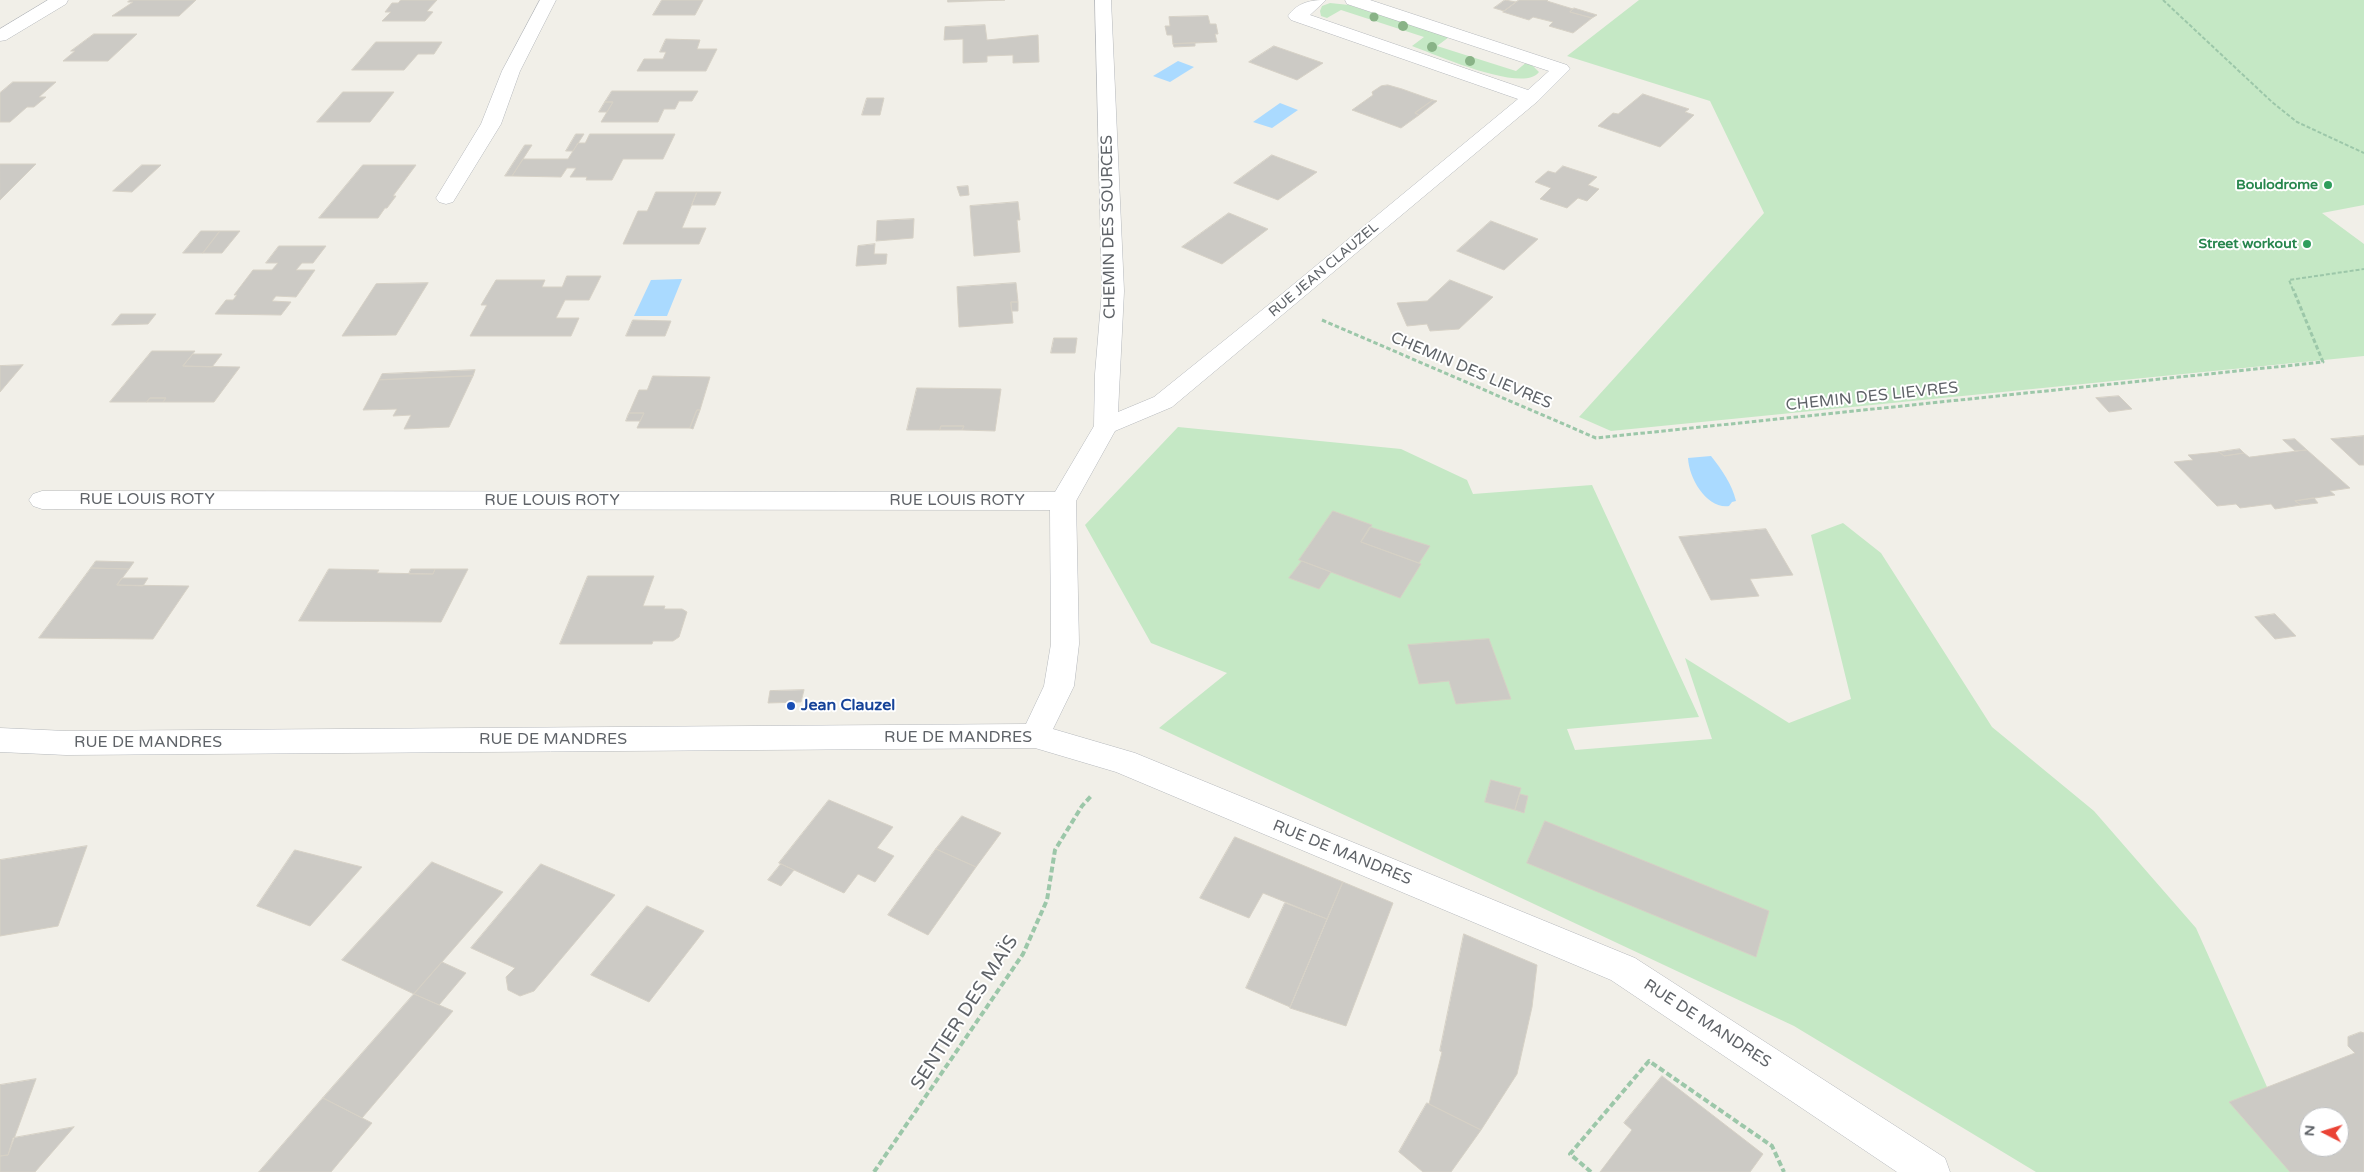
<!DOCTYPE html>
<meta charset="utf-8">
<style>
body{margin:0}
#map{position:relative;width:2364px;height:1172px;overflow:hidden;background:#f1efe8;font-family:"Varela Round",sans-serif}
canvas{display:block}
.north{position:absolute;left:2299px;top:1107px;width:50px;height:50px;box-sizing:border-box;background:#fff;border:1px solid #bfc1c3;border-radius:50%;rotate:275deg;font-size:14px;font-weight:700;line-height:20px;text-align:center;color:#5f6368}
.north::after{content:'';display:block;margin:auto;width:18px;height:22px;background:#ea4335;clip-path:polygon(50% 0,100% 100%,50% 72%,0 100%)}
</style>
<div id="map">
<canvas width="2364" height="1172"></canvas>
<div class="north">N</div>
</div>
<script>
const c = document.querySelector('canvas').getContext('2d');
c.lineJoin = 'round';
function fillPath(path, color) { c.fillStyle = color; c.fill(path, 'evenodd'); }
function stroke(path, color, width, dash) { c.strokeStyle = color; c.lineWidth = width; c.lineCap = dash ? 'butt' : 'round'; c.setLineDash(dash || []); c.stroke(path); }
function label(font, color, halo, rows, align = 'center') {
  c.font = font + ' "Varela Round",sans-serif'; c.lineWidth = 4; c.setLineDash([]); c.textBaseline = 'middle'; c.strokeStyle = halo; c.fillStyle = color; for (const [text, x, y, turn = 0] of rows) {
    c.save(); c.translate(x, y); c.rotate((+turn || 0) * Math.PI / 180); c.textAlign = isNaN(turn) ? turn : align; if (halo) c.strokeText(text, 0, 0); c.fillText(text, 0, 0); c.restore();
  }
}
const green = new Path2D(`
 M1639,0H2364V205L2322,213L2364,244V356L1611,431L1579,417L1764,213L1710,101L1567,56Z
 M1330,3L1349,5L1449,37L1437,46L1516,71L1528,61L1539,72C1524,94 1434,54 1412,46L1424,37L1341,10L1327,18L1321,16L1320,11L1322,6Z
 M1178,427L1401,449L1467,480L1473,494L1592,485L1699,717L1567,729L1575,750L1712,739L1685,658L1789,723L1851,699L1811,535L1843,523L1881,553L1992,727L2094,811L2196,928L2305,1172H2036L1794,1026L1159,728L1227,673L1151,643L1085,525Z`);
const water = new Path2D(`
 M1178,61L1194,67L1170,82L1153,76Z
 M1280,103L1298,110L1272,128L1253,122Z
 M682,279L667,316H634L651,280Z
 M1711,456C1722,470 1732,484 1736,501L1732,502L1729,506C1707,509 1689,479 1688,458Z`);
const building = new Path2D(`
 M130,0H196L179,16H112L133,2H128Z
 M401,0H437L427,11L433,12L425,21H382L391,12H385L392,3H398Z
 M662,0H703L695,15H653Z
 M948,0H1005L948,2Z
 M1505,0L1516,2L1504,11L1494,8Z
 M1519,0H1548L1547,1L1573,9L1570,12L1592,18L1573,33L1549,26L1553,22L1533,17L1529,20L1503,12Z
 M1574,8L1597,15L1592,18L1570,12Z
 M1208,16L1210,24H1216L1218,34H1215L1217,42L1173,44L1172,35H1167L1165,26H1170L1169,17Z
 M985,25L987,40L1038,35L1039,62L1013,63V55L987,56V62L963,63V39L944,40L945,27Z
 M94,34H137L108,61H63L75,51H71Z
 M666,39L700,40L697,49H717L706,71H637L644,59H663L666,52H660Z
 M376,42H442L434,54H418L404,70H352Z
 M1195,43V46L1174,47L1173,44Z
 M1274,46L1323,63L1297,80L1249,62Z
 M13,82H56L39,97H46L34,107H27L10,122H0V93Z
 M1388,85L1402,89L1433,100L1415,113L1419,115L1401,128L1352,110L1373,95L1372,92L1381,86Z
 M612,91H698L692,101H679L675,109H664L658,122H601L613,102H605Z
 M343,92H394L370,122H317Z
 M1643,94L1689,109L1685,112L1694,115L1660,147L1598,126L1613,113L1618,114Z
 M867,98H884L880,115H862Z
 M1433,100L1437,101L1419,115L1415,113Z
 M605,102H613L607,112H599Z
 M576,134H584L573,151H566Z
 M590,134H675L663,159H623L612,180H586L587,177H570L576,168H567L561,177L512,176L523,159H568L578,143H585Z
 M525,145H532L512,176H505Z
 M1272,155L1317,172L1278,200L1234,183Z
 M0,164H36L0,200Z
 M142,165H161L132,192L113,191Z
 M363,165H416L393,196H396L387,208H385L378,218H319Z
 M1563,166L1597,177L1588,185L1599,189L1587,201L1578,198L1567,208L1540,199L1551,188L1535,182L1548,171L1555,173Z
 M968,186L969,195L960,196L957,187Z
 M656,192H697L682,228H706L699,244H623L638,211H647Z
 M697,192H721L715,205H692Z
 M1018,202L1020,220H1017L1020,252L974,256L970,206Z
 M1229,213L1268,229L1222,264L1182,247Z
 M914,219L913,238L876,241L877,221Z
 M1491,221L1538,239L1504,270L1457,251Z
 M201,231H220L203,253H183Z
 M220,231H240L222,253H203Z
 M875,244L874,254H887L886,264L856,266L858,246Z
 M279,246H326L313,263H302L296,270H315L296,297L276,296L272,301L291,302L281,315L215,314L226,300H233L237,295H234L253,270H272L278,263H266Z
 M567,276H601L589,300H565L556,318H579L571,336H470L487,305H481L496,280H545L542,287H562Z
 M1450,280L1493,297L1459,329L1430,331L1427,324L1407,326L1397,303L1427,301Z
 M428,283L396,335L342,336L376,284Z
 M1016,283L1018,302H1011L1013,323L959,327L957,287Z
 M1011,302H1018V311H1012Z
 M121,314H156L148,324L112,325Z
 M633,320L671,321L665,336H626Z
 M1054,338H1077L1075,353H1051Z
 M152,351H195L183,366L240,367L214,402H163L166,398H150L147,402H110Z
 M193,354H222L212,367L183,366Z
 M23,365L0,392V366Z
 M475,370L473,376L379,380L382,374Z
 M473,376L449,427L404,429L411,415L393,416L397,409L363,410L379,380Z
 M653,376L710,377L700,410H697L690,428H637L644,413H629L639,390H647Z
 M917,388L1001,389L995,431L962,430L964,426H941L940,430H907Z
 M2119,396L2132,409L2109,412L2096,398Z
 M150,398H166L163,402H147Z
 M697,410H700L693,429L690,428Z
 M629,413H644L640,421H626Z
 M941,426H964L962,430H940Z
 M2364,436V465H2359L2331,439Z
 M2295,439L2307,450L2295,451L2283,440Z
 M2240,449L2244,453L2224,456L2219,452Z
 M2307,450L2350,488L2330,491L2335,495L2295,501L2301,505L2275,509L2271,504L2240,508L2236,504L2217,506L2174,462L2193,460L2188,455L2219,452L2224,456L2244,453L2249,457Z
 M2314,498L2318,503L2301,505L2295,501Z
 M1333,511L1372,525L1361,542L1421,564L1400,598L1299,560Z
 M1370,527L1430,546L1419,563L1361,542Z
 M1766,529L1793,575L1750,579L1759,596L1711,600L1679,537Z
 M96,561L134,562L129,569L91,568Z
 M1302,561L1331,572L1319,589L1289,578Z
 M91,568L129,569L117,585L189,586L153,639L39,638Z
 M329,569L379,570L377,573L433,574L435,569H468L441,622L299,621Z
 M411,569H435L433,574H409Z
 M588,576H654L643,606H665L664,609H682L687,612L679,637L673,641H653L652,644H560Z
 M122,578H148L143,586L117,585Z
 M2275,614L2296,636L2275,639L2255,617Z
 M1489,639L1511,699L1456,704L1449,681L1419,684L1408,645Z
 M804,690L801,702L768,703L770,691Z
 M1491,780L1521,788L1515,810L1485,802Z
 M1520,794L1528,796L1524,813L1515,810Z
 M829,800L893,827L877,848L894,856L875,882L858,874L844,893L779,863Z
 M962,816L1001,833L976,867L936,849Z
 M1545,821L1769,911L1756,957L1527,863Z
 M1235,837L1343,882L1327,919L1263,893L1249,918L1200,898Z
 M87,846L58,926L0,936V860Z
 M936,849L976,867L928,935L888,915Z
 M295,850L362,867L310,926L257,906Z
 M432,862L503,892L414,994L342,960Z
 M541,864L615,895L534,991L520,996L508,990L506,977L515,968L471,948Z
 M781,864L794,870L781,886L768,880Z
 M1343,882L1393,903L1346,1026L1290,1008Z
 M1285,903L1327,919L1290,1007L1246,988Z
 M647,906L704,931L649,1002L591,975Z
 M1464,934L1537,965L1532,1007L1517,1074L1481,1130L1429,1104L1442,1052L1440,1051Z
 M442,962L466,973L439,1005L414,994Z
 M414,994L453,1011L362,1118L323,1098Z
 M2361,1032L2364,1033V1172H2290L2229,1102L2355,1053L2348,1046V1037ZM2309,1117H2339V1147H2309Z
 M1662,1076L1763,1154L1750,1172H1600L1632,1130L1624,1123Z
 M36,1079L8,1155L0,1156V1085Z
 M323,1098L372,1123L331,1172H259Z
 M1427,1103L1481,1130L1451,1172H1423L1399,1152Z
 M74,1127L35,1172H0V1156L8,1155L13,1138Z`);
const pathFar2 = new Path2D(`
 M2163,0L2272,102L2297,122L2364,153
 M2293,290L2289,280L2364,269`);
const pathFar1 = new Path2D(`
 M1322,320L1596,438L2323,362L2293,289`);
const path = new Path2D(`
 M874,1172L1023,954L1047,900L1055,850L1082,806L1092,795
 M1591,1172L1570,1154L1649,1061L1772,1146L1784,1172`);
const minor = new Path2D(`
 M48,0H68L66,4L6,40L0,41V29Z
 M540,0H556L520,71L501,124L453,202L446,204L439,202L436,198L481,124L502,71Z
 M1095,0H1111L1124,291L1118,412L1154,397L1277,298L1518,99L1291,20L1288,16C1298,2 1311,0 1326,0L1310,15L1528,90L1549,71L1347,4L1345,0H1370L1567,65L1570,69L1538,101L1172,407L1115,431L1076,501L1079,644L1074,686L1053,729L1135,753L1635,958L1945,1158L1950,1172H1897L1611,980L1116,772L1035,748L66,755L0,752V728L66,731L1026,724L1044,686L1051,644L1050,510L42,509L33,506L29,500L33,494L42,491L1055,492L1094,426L1095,374L1102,291Z`);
const trees = [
 [1374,17,4.5],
 [1403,26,5],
 [1432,47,5],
 [1470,61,5]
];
const markers = [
 [2328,185,5,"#2e9e5b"],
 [2307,244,5,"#2e9e5b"],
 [791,706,5,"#1a4fb4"]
];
const farLeisurenames = [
 ["Boulodrome",2318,185],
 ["Street workout",2297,244]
];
const farStreetnames = [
 ["RUE JEAN CLAUZEL",1324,270,-40]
];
const streetNames = [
 ["CHEMIN DES SOURCES",1109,227,-91],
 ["CHEMIN DES LIEVRES",1471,371,23],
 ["CHEMIN DES LIEVRES",1872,397,-6],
 ["RUE LOUIS ROTY",147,500],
 ["RUE LOUIS ROTY",552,501],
 ["RUE LOUIS ROTY",957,501],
 ["RUE DE MANDRES",958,738],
 ["RUE DE MANDRES",553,740],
 ["RUE DE MANDRES",148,743],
 ["RUE DE MANDRES",1342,853,22],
 ["RUE DE MANDRES",1707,1024,33]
];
const transitNames = [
 ["Jean Clauzel",801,706]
];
const nearStreetnames = [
 ["SENTIER DES MAÏS",965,1013,-57]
];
fillPath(green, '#c5e8c5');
fillPath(water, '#aadaff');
fillPath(building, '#cccac5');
stroke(building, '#d6d1c6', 1);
stroke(minor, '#b5b8bc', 1);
stroke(pathFar2, '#9cc7a9', 2, [4, 2]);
stroke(pathFar1, '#9cc7a9', 3, [4.5, 2.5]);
stroke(path, '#9cc7a9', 4, [6, 3]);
fillPath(minor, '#fff');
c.fillStyle = '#89b387';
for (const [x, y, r] of trees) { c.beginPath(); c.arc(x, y, r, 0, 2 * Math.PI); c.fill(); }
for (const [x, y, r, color] of markers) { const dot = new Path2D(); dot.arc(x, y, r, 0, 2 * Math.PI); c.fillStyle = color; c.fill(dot); stroke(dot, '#fff', 2); }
label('bold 14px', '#27864d', '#fff', farLeisurenames, 'right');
label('14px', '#5f6368', '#fff', farStreetnames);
label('16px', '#5f6368', '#fff', streetNames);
label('bold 16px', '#164399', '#fff', transitNames, 'left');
label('19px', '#5f6368', '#fff', nearStreetnames);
</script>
